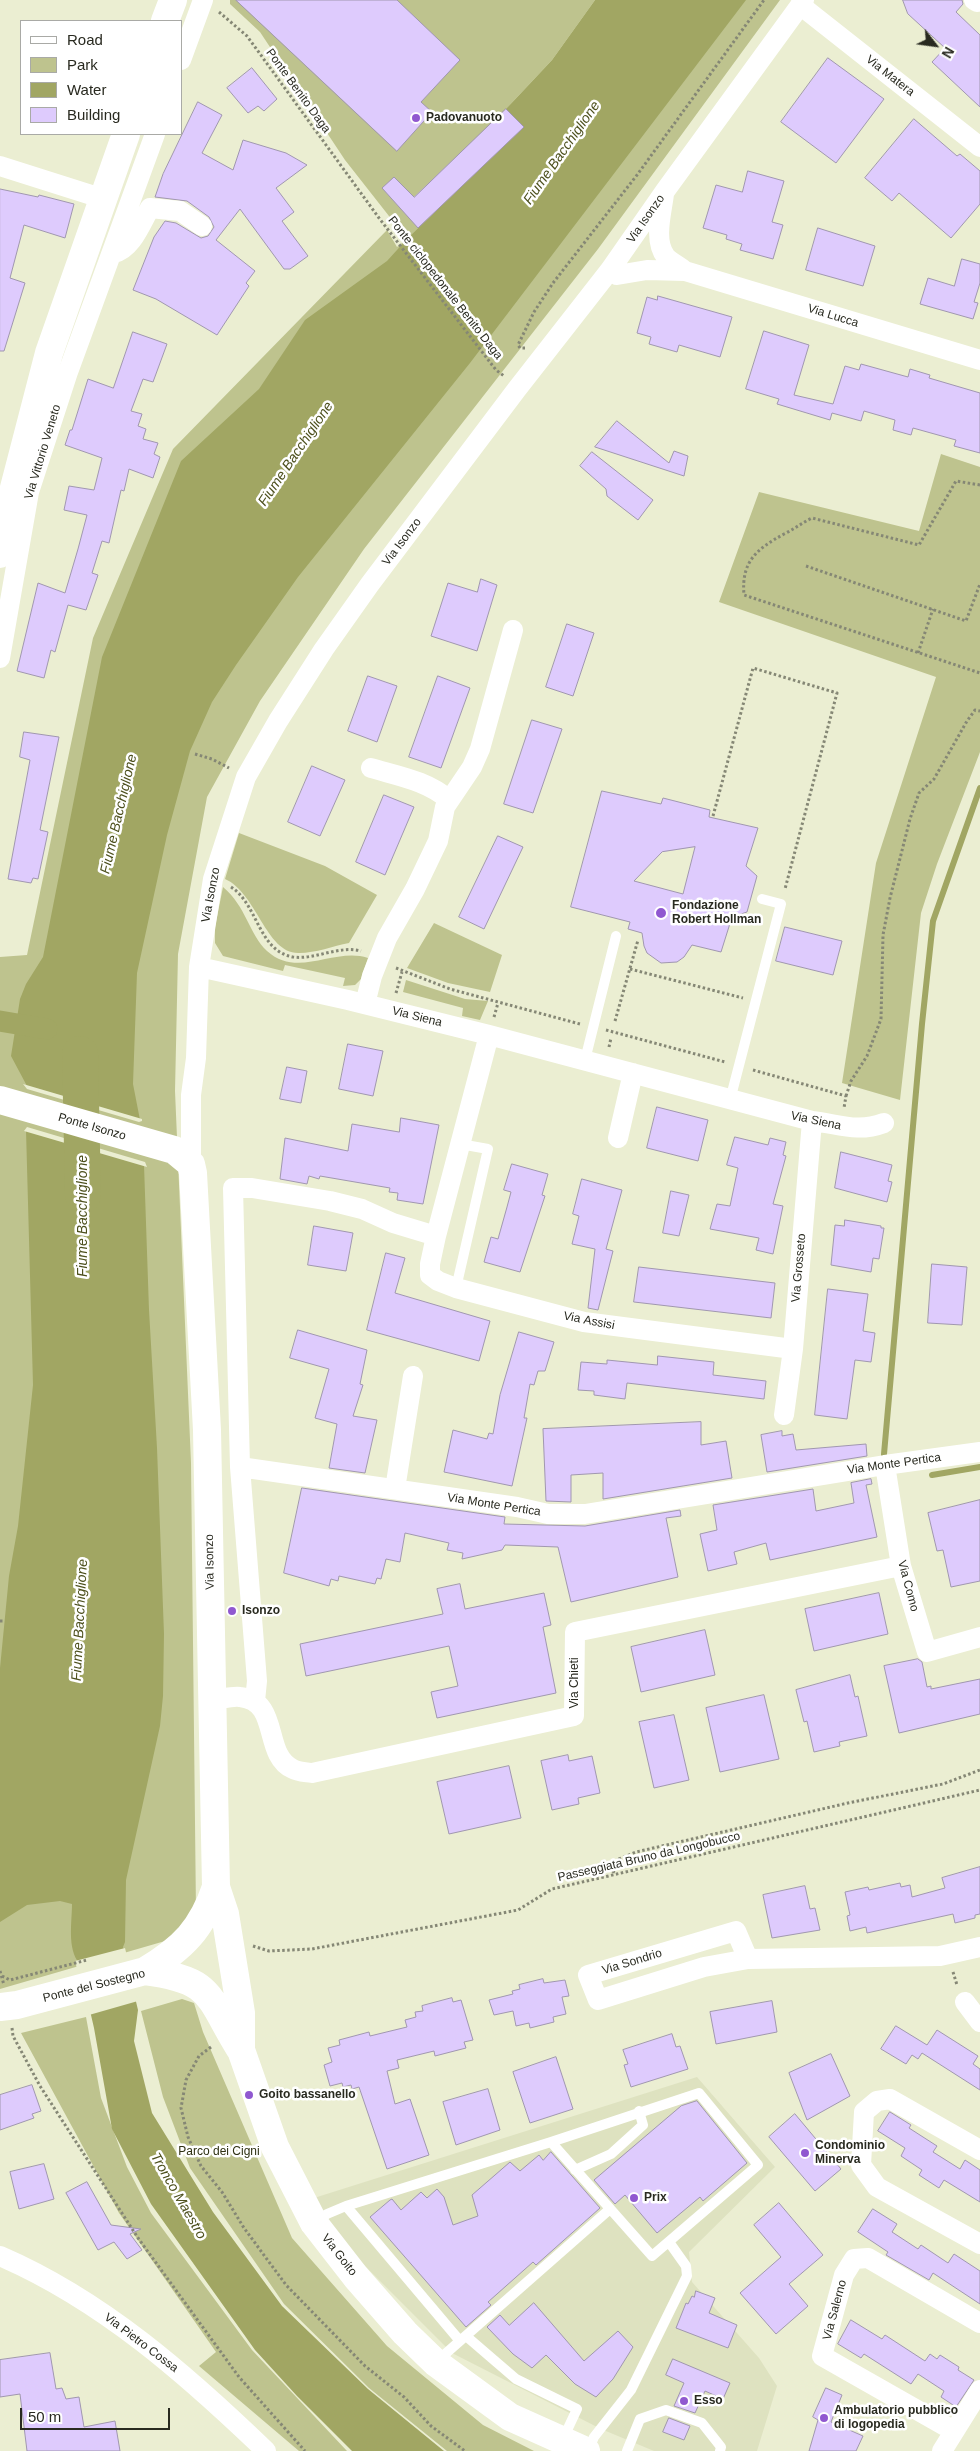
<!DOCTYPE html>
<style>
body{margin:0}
#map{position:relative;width:980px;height:2451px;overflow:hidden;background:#ebeed2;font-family:Arial,sans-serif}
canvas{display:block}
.legend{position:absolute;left:20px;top:20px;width:162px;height:115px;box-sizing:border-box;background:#fff;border:1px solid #a9aaa6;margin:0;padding:6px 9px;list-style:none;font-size:15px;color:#292a20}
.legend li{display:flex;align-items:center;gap:10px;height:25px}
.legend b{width:25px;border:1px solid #a9aaa6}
.north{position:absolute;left:910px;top:20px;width:50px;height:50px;-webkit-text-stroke:4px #fff;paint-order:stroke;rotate:120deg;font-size:14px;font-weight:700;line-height:20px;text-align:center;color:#292a20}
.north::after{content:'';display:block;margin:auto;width:18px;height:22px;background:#292a20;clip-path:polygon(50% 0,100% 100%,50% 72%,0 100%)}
.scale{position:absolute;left:20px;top:2408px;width:150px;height:22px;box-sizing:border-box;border:2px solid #292a20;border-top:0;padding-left:6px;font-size:15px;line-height:18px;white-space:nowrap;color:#292a20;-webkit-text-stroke:4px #fff;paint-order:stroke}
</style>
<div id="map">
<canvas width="980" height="2451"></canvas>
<ul class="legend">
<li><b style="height:6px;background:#fff"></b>Road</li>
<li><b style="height:14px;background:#bec38e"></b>Park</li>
<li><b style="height:14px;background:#a1a663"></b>Water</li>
<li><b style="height:14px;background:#decbfd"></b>Building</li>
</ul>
<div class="north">N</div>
<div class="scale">50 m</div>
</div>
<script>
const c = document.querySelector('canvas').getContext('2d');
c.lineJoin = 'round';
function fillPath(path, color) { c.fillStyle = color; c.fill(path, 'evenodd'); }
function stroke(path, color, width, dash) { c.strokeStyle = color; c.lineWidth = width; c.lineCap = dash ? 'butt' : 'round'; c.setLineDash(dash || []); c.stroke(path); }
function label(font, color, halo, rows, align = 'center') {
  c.font = font + ' Arial,sans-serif'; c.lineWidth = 5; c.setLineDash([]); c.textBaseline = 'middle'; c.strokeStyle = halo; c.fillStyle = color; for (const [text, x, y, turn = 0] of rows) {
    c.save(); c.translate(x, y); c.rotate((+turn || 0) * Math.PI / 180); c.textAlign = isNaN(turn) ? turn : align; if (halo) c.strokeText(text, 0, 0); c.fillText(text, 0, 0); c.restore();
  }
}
const built = new Path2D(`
 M697,2077L775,2167L689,2252L692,2282L759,2358L777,2386L757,2451H654L601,2429L452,2353L330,2231L314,2198Z`);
const green = new Path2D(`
 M230,0H595L552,60L506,109L555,61L601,0H780L598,249L364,549L260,701L207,797L178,954L175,1091L191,1463L196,1912L172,1939L0,1989V957L27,955L93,638L173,449L387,230L397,247L407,239L345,160L260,32L230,4Z
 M941,454L980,467V752L937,864L921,913L900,1100L842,1083L876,863L936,677L719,602L759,492L919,531Z
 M239,833L325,866L377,895L349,943C333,946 316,953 299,953C266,954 257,893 225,879Z
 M223,887C246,906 249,934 267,951C298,979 334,947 368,958L361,979L355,985L343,986L345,978L285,965L283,971L223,956L215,943V927Z
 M434,923L502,955L490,992L448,983L407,968Z
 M406,980L465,999L488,1001L480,1020L462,1016L463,1008L403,992Z
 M182,1999L194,2003L203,2032L292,2238L387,2346L483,2425L534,2451H447L369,2388L284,2304L190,2168L163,2097L141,2011Z
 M86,2017L101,2098L127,2167L151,2213L252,2350L347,2451H299L199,2366L216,2352L119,2213L21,2033Z`);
const water = new Path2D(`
 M595,0H746L470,363L298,577L236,665L212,702L190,751L167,835L137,973L133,1084L140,1120L27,1086L11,1056L20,999L26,984L43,957L102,657L181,461L259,389L305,320L387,261L407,239L523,127L506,109L552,60Z
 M26,1130L144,1165L149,1310L157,1448L164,1634L163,1696L160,1726L126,1880L125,1942L123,1947L138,2010L134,2041L152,2113L213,2212L282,2306L368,2389L444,2451H352L297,2396L255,2350L151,2204L112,2129L94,2028L79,1963C67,1948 72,1922 72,1904L60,1901L27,1905L0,1922V1668L9,1576L18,1526L33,1385Z`);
const pier = new Path2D(`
 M23,1084L142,1119V1121L139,1122L27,1089Z
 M27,1127L145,1162L147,1167L24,1131Z
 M125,1948L138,2001L89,2015L75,1961Z`);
const stream = new Path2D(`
 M884,1454L922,1024L933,921L980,788
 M932,1475L980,1467`);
const canal = new Path2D(`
 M0,1021L47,1029`);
const river = new Path2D(`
 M80,1054L83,1195`);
const building = new Path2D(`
 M236,0H397L460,60L421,102L432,112L397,151Z
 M903,0H962L963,4L956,12L980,35V107L932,62L945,48L908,14Z
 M828,58L884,99L836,163L781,122Z
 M252,68L277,99L264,111L258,106L248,113L227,88Z
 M198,102L222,115L202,153L233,170L243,140L286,153L307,165L276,188L294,212L282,221L308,256L290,269H284L240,209L216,240L255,271L246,283L249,286L217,335L156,299L133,290L154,237L165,221L176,223L201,238L208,236L214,227L209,217L187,201L155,197L163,174Z
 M506,109L524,127L418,228L382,188L394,177L414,197Z
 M914,119L957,156L960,154L980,171V204L951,238L899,193L892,201L865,178Z
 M748,171L784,181L772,222L783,225L773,259L740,250L742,244L726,239L727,235L703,228L716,185L742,192Z
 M0,189L38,197L39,195L74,204L65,238L24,225L10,278L25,283L4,351H0Z
 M818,228L875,246L863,286L806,270Z
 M962,259L980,264V283L974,302L978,303L973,319L920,304L928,278L954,286Z
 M658,296L732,317L720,357L679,345L677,352L649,344L651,337L637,333L647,297L657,300Z
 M764,331L809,345L794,395L833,404L845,366L859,370L861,364L908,377L910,369L930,375L929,378L980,393V453L954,446L956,440L913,428L911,435L893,430L895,420L864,411L861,421L832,413L830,420L777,404L779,399L746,389Z
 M133,332L167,344L153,382L143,379L131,411L142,414L138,426L146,429L143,439L158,443L154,454L160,457L153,478L129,469L124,491L121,490L109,543L102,541L92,573L98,575L86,610L68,605L55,652L51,650L44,678L17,671L38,583L65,593L78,549L87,515L64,510L69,486L94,490L102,458L65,445L70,430H72L88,379L113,388Z
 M617,421L669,463L674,451L688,456L684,476L595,447Z
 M592,452L653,500L638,520L607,496L606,489L580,466Z
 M481,579L497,585L477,651L431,636L448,583L477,592Z
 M567,624L594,633L573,696L546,687Z
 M368,676L397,686L377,742L348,731Z
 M438,676L470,688L441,768L409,757Z
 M532,720L562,729L533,813L504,804Z
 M24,732L59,737L40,830L48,832L38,879L33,878L31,883L8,879L30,760L20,757Z
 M312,766L345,780L320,836L288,822Z
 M602,791L661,804L663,798L710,810L709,817L758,828L746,866L757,876L747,912L732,917L721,952L692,945L684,957L677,962L661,963L647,953L644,946L642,933L628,929L630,922L571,907ZM695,847L683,894L634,881L662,852Z
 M384,795L414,807L385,875L356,862Z
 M498,836L523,847L484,929L459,917Z
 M785,927L842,941L833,975L776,961Z
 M348,1044L383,1051L373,1096L339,1089Z
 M287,1067L307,1071L301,1103L280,1099Z
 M657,1107L708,1120L698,1161L647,1148Z
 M401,1118L439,1125L423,1204L397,1200L398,1193L389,1192L390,1188L320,1176L319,1179L309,1176L307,1184L280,1179L285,1138L348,1151L352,1124L399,1132Z
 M735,1137L768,1145L770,1138L786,1142L783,1155L786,1156L773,1204L783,1206L773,1254L756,1250L759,1238L710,1229L717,1204L730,1206L738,1168L727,1165Z
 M841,1152L892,1165L888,1181L892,1182L887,1202L835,1188Z
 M512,1164L548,1174L542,1195L545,1196L520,1272L484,1262L491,1237L498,1239L507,1207L511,1192L504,1190Z
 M582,1179L622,1190L606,1249L613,1251L598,1310L588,1308L595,1249L572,1244L579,1216L573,1214Z
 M671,1191L689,1195L679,1236L663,1233Z
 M845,1220L881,1226V1228H884L879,1259L873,1258L871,1272L831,1265L835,1225L844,1226Z
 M314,1226L353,1233L346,1271L308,1265Z
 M386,1253L405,1258L395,1293L490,1321L479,1361L367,1330Z
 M932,1264L967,1267L962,1325L928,1323Z
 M639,1267L775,1283L771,1318L634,1302Z
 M828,1289L868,1294L863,1331L875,1333L871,1362L855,1360L847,1419L815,1415Z
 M298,1330L367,1350L360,1384L363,1385L353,1416L377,1420L365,1473L329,1468L337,1424L315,1418L329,1369L290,1358Z
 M519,1332L554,1342L545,1371H538L534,1385L530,1384L524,1418H527L512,1486L444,1472L453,1430L487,1439L489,1433L493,1434L500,1395Z
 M658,1356L714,1362L713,1375L766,1381L764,1399L627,1383L625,1399L594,1395V1391L578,1390L581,1362L607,1364V1360L657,1365Z
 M701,1422V1445L726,1441L732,1478L603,1499V1473L571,1475V1502L546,1501L543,1429Z
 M782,1431V1436L793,1434L796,1450L866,1444L867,1456L767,1472L761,1435Z
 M871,1479L872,1484L866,1485L877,1537L770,1560L766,1543L734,1552L737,1564L708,1571L700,1534L717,1530L713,1505L813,1489L816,1511L854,1503L851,1483Z
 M302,1488L505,1517L504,1524L585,1526L680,1510L681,1516L666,1518L678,1577L571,1602L558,1547L505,1545L502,1550L462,1559L463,1553L447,1550L449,1543L405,1533L400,1562L386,1559L381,1579L377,1578L375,1584L339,1576L338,1581L331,1579L329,1586L284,1573Z
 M980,1500V1581L951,1587L943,1550L937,1551L928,1513Z
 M460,1584L465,1609L544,1593L551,1625L543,1627L556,1693L437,1718L431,1692L458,1686L449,1646L306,1676L300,1644L443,1614L437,1589Z
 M879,1593L888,1634L814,1651L805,1609Z
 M705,1630L715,1675L641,1692L631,1647Z
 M918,1659L922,1662L927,1687L931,1686V1689L980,1679V1714L899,1733L884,1666Z
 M850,1675L855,1697L858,1696L867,1736L839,1742L840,1746L814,1752L807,1721L804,1722L796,1690Z
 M764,1695L779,1759L720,1772L706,1708Z
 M674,1715L689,1780L654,1788L639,1722Z
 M568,1755L569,1761L592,1756L600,1793L578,1798L579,1804L552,1810L541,1761Z
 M509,1766L521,1818L449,1834L437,1782Z
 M980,1867V1914L975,1915V1918L955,1923L953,1914L867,1933L866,1927L850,1931L847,1916L850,1915L845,1892L868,1887L869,1890L900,1883L901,1887L910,1885L912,1897L945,1888L942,1878Z
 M805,1886L810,1909L815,1908L820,1930L772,1938L763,1895Z
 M543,1979L544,1983L565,1980L569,1996L562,1997L566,2014L553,2017L554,2022L530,2028L529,2023L516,2026L513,2011L494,2015L489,2000L513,1994L512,1991L520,1989L519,1985Z
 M452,1998L453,2002L461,2000L473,2040L464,2042L466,2048L435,2056L434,2051L397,2060L399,2068L387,2071L395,2104L410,2099L429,2155L387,2169L359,2087L352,2089L351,2085L343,2087L342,2083L330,2086L324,2065L332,2062L328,2048L340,2045L339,2040L369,2032L370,2036L407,2027L405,2020L416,2017L415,2012L423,2011L422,2006Z
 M772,2001L777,2032L716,2044L710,2012Z
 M896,2026L927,2045L937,2030L978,2056L973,2064L980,2069V2090L922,2053L918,2059L912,2055L906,2064L881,2049Z
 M672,2034L676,2047L680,2046L688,2069L631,2087L624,2065L628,2064L623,2050Z
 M831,2054L850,2096L807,2120L789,2073Z
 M556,2057L573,2109L530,2123L513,2072Z
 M32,2085L41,2111L32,2114L34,2118L0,2130V2095Z
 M488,2089L500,2130L456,2145L443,2102Z
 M697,2101L747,2163L703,2201L700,2197L657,2233L625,2195L615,2204L594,2180L681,2106Z
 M890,2112L911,2125L909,2128L937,2146L933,2152L960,2169L965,2160L980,2170V2202L944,2180L939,2188L919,2175L922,2170L901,2156L905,2148L878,2131Z
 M795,2114L841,2169L815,2191L769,2137Z
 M551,2152L600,2208L536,2265L533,2262L488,2302L491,2305L466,2327L370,2217L390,2200L392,2199L401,2210L421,2192L427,2198L437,2189L444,2197L453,2225L478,2216L472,2195L510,2162L520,2171L539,2155L543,2160Z
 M44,2164L54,2199L19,2209L10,2172Z
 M87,2182L111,2225L141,2229L130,2234L142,2250L127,2259L114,2242L98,2250L66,2193Z
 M779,2203L823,2255L789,2284L808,2306L776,2334L740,2293L781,2257L754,2225Z
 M873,2209L897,2224L892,2232L918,2249L921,2245L948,2263L954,2254L980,2271V2304L933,2273L929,2280L886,2255L888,2252L858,2232Z
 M696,2291L715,2298L709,2313L737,2325L728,2348L676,2328L686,2303L688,2304L692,2296L694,2297Z
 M534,2303L584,2361L618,2331L633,2347L613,2379L596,2397L575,2384L546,2355L532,2368L513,2354L487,2327L500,2315L509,2325Z
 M851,2320L882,2339L885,2335L925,2361L930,2354L937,2359L940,2355L959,2367L958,2370L974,2380L956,2407L941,2397L944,2391L918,2374L911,2384L864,2354L861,2358L838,2344Z
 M50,2353L56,2389L62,2388L66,2399L79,2397L84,2427L115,2421L120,2451H27L20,2394L0,2397V2360Z
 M673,2359L730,2383L723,2399L705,2391L695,2413L674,2406L684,2383L666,2375Z
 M826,2388L842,2395L831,2422L863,2436L856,2451H809L818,2420L813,2417Z
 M669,2418L690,2426L684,2440L663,2432Z`);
const path = new Path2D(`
 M219,12L247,36L379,218L496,370L504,376
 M525,348H520L518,345L534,312L553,283L637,175L764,0
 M980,485L956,481L919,545L812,518C802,523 794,529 784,534C757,549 741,561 744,595L980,673
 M806,566L966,621L980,584
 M918,653L933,609
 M195,754L212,759L229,768
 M713,816L753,668L837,693L785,889
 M231,887C258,904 258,951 293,957C316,960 338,945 361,951
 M396,968L450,989L580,1024
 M630,969L743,998
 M396,993L402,972
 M494,1017L498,1003
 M615,1021L638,940
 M606,1030L725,1062
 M609,1047L611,1038
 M753,1070L846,1096L844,1108
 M846,1096L851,1081L867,1056L881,1019L883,935L890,898L910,819L919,793L934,779L967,721L975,710L980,711
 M0,1621H5
 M613,1873L619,1859L636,1852L848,1803L943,1784L980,1770
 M253,1946L269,1951L312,1949L518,1910L552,1889L980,1790
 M0,1971L4,1985
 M953,1972L957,1985
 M2,1976L10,1980L87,1960
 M12,2028L13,2036L40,2086L138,2238L239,2377L305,2451
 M211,2047L199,2056L186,2080L181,2108L188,2137L201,2166L222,2192L244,2228L286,2285L365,2366L404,2397L431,2426L465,2451`);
const lane = new Path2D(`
 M585,1060L616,936
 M730,1100L781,904L762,899
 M456,1288L488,1149L460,1144
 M575,2170L611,2154L643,2125L639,2111
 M346,2206L551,2142L652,2256L758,2165L699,2093L551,2142
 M316,2222L327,2214L346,2206L460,2341
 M466,2336L516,2379L577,2409L563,2439
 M436,2362L610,2209
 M588,2451L594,2437L631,2390L687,2276L686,2266L669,2242
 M627,2451L640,2419L666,2410L702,2423L721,2447L720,2451`);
const street = new Path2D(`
 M974,0L977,2
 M800,5L980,147
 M181,60L203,0
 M0,166L104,199
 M664,194C662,212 653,241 666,257C671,262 679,266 685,271
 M114,253C132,249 141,223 150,208L180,211L202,226
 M610,270L617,275L647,270L685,271L980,360
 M0,658L29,492L68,372L155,134
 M371,768C398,776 428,781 449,800
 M199,967L348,1000L489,1035L812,1121C839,1124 857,1133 884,1123
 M365,1004L372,976L387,938L415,889L438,841L445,807L472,767L480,749L513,630
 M489,1035L436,1236L430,1264V1275L438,1281L456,1288L584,1322L793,1349
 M618,1138L633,1073
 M191,1164V1095L196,1058L199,967L213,879L246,777L278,721L324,649L370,584L517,389L610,270L665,191L804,0
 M784,1415L793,1349L812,1121
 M885,1465L901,1566L927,1652L980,1637
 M240,1467L517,1507L548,1514H585L885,1465L980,1452
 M395,1489L413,1376
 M213,1700C222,1699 232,1696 240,1697C281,1701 262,1755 293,1769C298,1772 306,1772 312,1773L574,1716L575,1632L901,1566
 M255,1701L257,1681L240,1467L233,1188H252L330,1201L362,1209L393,1223L436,1236
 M748,1959L736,1931L588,1975L598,2000L704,1967L748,1959L940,1956L980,1947
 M965,2002L980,2022
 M980,2150L890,2099L877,2101L864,2112L861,2165L877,2187L980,2244
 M0,2256C102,2300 187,2375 266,2451
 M954,2431L822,2356L844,2275L854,2259L868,2258L980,2323
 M942,2451L980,2390`);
const secondary = new Path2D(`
 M165,21L173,0
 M0,554L9,507L49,353L126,134
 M0,1100L174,1150L191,1164L193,1173L207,1430L216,1887L225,1914L241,2013V2050L275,2147L314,2223L356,2277L405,2333L436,2363L510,2417L586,2451
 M145,1971C183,1948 202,1929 216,1887
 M0,2007L17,2005L145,1971C214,1980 207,1996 240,2049`);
const markers = [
 [416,118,5,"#9058d0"],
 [661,913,6,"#9058d0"],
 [232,1611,5,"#9058d0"],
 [249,2095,5,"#9058d0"],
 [805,2153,5,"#9058d0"],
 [634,2198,5,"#9058d0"],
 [684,2401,5,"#9058d0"],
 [824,2418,5,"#9058d0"]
];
const streetNames = [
 ["Via Matera",890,76,38],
 ["Ponte Benito Daga",298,91,54],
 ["Via Isonzo",646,219,-55],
 ["Ponte ciclopedonale Benito Daga",445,288,52],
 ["Via Lucca",833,316,17],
 ["Via Vittorio Veneto",43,452,-73],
 ["Via Isonzo",402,542,-53],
 ["Via Isonzo",211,895,-79],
 ["Via Siena",417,1017,14],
 ["Via Siena",816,1121,12],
 ["Ponte Isonzo",92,1127,16],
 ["Via Grosseto",799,1268,-85],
 ["Via Assisi",589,1321,11],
 ["Via Monte Pertica",894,1464,-8],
 ["Via Monte Pertica",494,1505,9],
 ["Via Isonzo",210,1562,-91],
 ["Via Como",908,1586,75],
 ["Via Chieti",575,1683,-90],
 ["Passeggiata Bruno da Longobucco",649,1857,-13],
 ["Via Sondrio",632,1962,-17],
 ["Ponte del Sostegno",94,1986,-14],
 ["Via Goito",339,2255,52],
 ["Via Salerno",835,2310,-75],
 ["Via Pietro Cossa",141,2343,37]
];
const poiNames = [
 ["Padovanuoto",426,118],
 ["Fondazione",672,906],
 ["Robert Hollman",672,920],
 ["Isonzo",242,1611],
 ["Goito bassanello",259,2095],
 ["Condominio",815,2146],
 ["Minerva",815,2160],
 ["Prix",644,2198],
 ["Esso",694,2401],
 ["Ambulatorio pubblico",834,2411],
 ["di logopedia",834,2425]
];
const parkNames = [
 ["Parco dei Cigni",219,2152]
];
const waterNames = [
 ["Fiume Bacchiglione",562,153,-55],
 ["Fiume Bacchiglione",296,454,-56],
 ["Fiume Bacchiglione",119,814,-77],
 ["Fiume Bacchiglione",83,1216,-90],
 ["Fiume Bacchiglione",80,1620,-87],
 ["Tronco Maestro",178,2196,60]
];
fillPath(built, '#dee2c0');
fillPath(green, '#bec38e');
fillPath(water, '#a1a663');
fillPath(pier, '#ebeed2');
stroke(stream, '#a1a663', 6);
stroke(canal, '#a1a663', 21);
stroke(river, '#a1a663', 36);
fillPath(building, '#decbfd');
stroke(building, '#a097af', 1);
stroke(path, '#858775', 3, [2.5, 2.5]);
stroke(lane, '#fff', 10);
stroke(street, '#fff', 20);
stroke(secondary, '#fff', 28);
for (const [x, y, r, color] of markers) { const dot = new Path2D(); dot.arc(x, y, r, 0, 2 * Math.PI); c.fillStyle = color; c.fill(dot); stroke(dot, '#fff', 2); }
label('12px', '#292a20', '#fff', streetNames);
label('bold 12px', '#292a20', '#fff', poiNames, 'left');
label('12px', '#2f3113', '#fff', parkNames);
label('italic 14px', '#4d501d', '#fff', waterNames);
</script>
